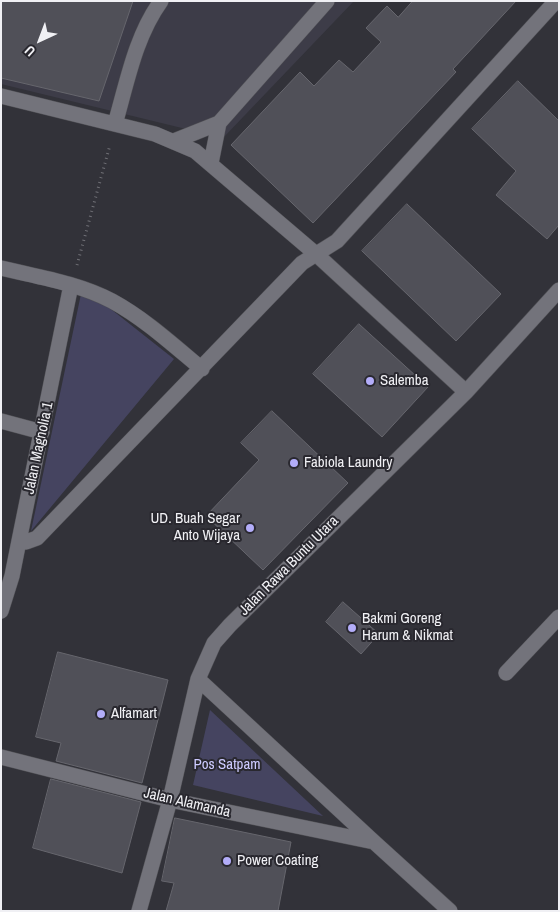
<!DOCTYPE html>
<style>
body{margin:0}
#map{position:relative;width:560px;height:912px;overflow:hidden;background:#323239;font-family:"Archivo Narrow",sans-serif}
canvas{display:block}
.frame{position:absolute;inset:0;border:2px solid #f0f0f4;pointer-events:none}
.north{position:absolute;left:15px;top:15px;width:50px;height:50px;-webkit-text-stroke:4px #29282f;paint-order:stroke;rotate:223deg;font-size:14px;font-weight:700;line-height:20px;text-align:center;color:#f0f0f4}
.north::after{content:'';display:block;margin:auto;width:18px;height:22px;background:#f0f0f4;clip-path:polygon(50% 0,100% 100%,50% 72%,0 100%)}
</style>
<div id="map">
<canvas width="560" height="912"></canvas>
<div class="frame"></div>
<div class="north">U</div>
</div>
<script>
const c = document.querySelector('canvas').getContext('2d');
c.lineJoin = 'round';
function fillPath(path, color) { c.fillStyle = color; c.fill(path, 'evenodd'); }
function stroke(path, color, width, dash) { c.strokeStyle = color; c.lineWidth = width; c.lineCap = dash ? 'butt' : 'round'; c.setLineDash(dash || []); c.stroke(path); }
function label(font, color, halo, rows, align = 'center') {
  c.font = font + ' "Archivo Narrow",sans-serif'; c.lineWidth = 4; c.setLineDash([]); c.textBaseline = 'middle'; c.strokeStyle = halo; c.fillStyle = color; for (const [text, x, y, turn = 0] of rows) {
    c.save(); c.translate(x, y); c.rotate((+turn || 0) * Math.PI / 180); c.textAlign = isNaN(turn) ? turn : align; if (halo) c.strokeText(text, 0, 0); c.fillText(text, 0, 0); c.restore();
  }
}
const built = new Path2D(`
 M1,1H354L223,138L1,84Z`);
const green = new Path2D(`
 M81,294L107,306L174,359L31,531Z
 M210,710L323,816L193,785Z`);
const building = new Path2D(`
 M1,1H133L99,101L1,78Z
 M413,1H516L453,69L456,72L313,223L231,145L300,72L314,86L339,60L353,72L381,42L366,28L387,6L398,17Z
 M518,81L559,121V225L547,239L496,195L516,171L472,129Z
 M407,204L501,294L456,341L362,251Z
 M359,324L428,387L382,437L313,374Z
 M272,411L348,483L263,570L206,516L259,460L241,443Z
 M343,602L379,634L361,654L326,622Z
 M58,652L168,680L142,783L56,761L61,743L36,737Z
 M51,779L141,802L122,873L33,848Z
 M175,818L291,842L278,911H166L174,883L162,881Z`);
const path = new Path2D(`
 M77,265L110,145`);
const minor = new Path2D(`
 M1,96L155,134L195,151L317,255L466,392
 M115,124C127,83 135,37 161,1
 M174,141L219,123L327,1
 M211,163L219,123
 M1,268C38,277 78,283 112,301C145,319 173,345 202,369
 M1,421L42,432
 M19,541L26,542L37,538L302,263L337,241L556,1
 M1,611L12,576L19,541L71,285
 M506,673L559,617
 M198,679L374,842L450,911
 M1,757L170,800L374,842
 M139,911L170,800L198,679L214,643L230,625L466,392L559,290`);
const markers = [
 [370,381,5,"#b3adf9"],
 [294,463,5,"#b3adf9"],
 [250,528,5,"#b3adf9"],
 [352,628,5,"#b3adf9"],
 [101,714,5,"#b3adf9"],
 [227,861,5,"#b3adf9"]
];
const poiNames = [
 ["Salemba",380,381],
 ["Fabiola Laundry",304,463],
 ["UD. Buah Segar",240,519,"right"],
 ["Anto Wijaya",240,536,"right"],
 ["Bakmi Goreng",362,619],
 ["Harum & Nikmat",362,636],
 ["Alfamart",111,714],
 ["Power Coating",237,861]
];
const streetNames = [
 ["Jalan Magnolia 1",39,448,-78],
 ["Jalan Rawa Buntu Utara",289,566,-45],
 ["Jalan Alamanda",187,803,13]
];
const parkNames = [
 ["Pos Satpam",227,765]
];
fillPath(built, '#3d3c48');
fillPath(green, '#454460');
fillPath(building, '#505058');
stroke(building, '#66666d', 1);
stroke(minor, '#525257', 16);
stroke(path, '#707076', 3, [1, 4]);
stroke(minor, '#73737b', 15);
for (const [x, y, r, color] of markers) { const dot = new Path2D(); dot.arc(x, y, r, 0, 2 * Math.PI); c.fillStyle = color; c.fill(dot); stroke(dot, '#29282f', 2); }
label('15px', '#f0f0f4', '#29282f', poiNames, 'left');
label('15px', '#f0f0f4', '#29282f', streetNames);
label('15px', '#cdcbff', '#29282f', parkNames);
</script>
